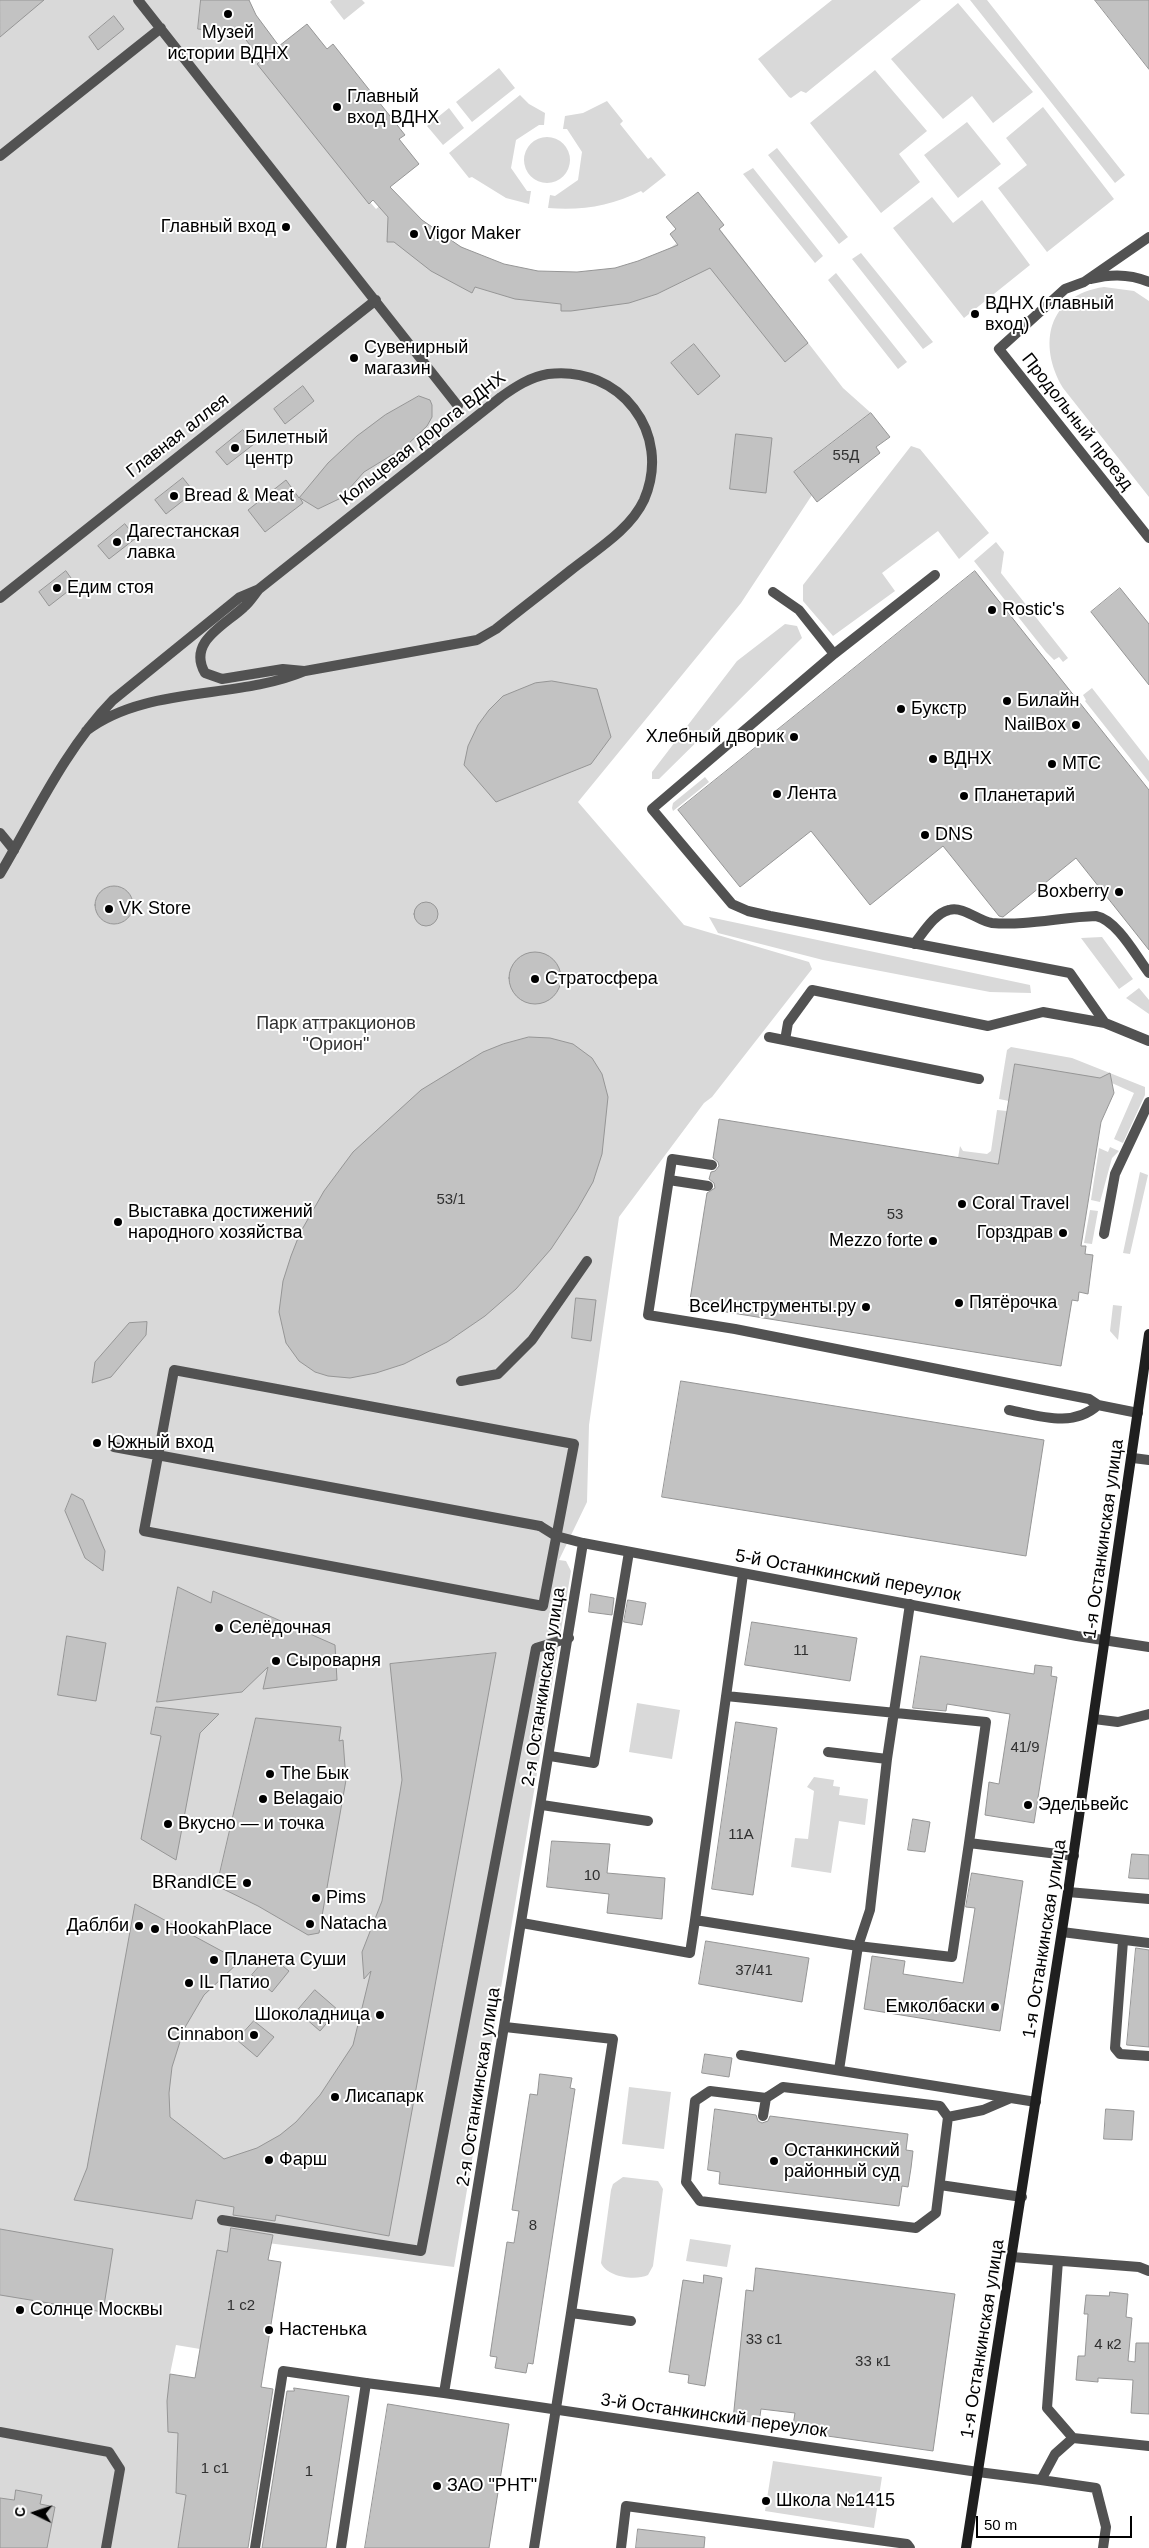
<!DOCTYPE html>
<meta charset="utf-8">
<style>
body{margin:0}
#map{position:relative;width:1149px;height:2548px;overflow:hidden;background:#fff;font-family:Arial,sans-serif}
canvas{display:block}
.north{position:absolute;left:10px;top:2488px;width:50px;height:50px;-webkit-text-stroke:4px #fff;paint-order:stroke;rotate:274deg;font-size:14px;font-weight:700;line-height:20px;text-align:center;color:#000}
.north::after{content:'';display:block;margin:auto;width:18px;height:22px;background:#000;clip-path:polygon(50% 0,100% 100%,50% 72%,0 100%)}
.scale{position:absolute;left:976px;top:2516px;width:156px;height:22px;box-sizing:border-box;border:2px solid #000;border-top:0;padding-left:6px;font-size:15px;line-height:18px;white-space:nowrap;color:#000;-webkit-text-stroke:4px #fff;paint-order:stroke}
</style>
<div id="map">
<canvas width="1149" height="2548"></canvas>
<div class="north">С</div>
<div class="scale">50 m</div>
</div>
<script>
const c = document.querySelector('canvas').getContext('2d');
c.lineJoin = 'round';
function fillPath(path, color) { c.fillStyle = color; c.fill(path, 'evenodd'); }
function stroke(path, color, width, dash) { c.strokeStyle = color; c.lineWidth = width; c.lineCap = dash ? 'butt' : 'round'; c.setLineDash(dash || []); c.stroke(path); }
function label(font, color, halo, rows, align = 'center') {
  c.font = font + ' Arial,sans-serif'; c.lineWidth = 4; c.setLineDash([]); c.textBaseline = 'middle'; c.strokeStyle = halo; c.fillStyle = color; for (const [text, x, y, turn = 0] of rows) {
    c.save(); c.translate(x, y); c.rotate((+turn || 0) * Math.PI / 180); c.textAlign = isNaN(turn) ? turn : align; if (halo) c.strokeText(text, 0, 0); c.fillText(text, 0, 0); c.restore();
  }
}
const green = new Path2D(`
 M0,0H249L254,15L272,36L251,53L261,65L395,140L369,201L376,209L393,195L421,221L422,220C450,243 485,261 519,271C527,273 537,272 546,272C589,274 641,270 677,243L670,234L676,229L666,217L698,192L724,225L720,229L843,388L871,413L794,472L812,495L741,603L578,802L684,925L809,962L812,969L712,1097L704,1103L619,1217L589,1425L587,1502L559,1560L566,1561L571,1571L454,2267L229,2238L227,2252L217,2251L200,2349L176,2345L170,2374L178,2433L176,2493L186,2495L178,2548H0Z
 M332,0H362L365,3L344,20L330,2Z
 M832,0H921L806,93L801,91L791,98L789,97L758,59Z
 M970,0H987L1125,175L1115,183Z
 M958,3L1033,92L993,123L972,96L943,119L891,59Z
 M499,68L515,88L472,122L456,102Z
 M875,70L927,131L899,154L920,182L881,213L810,123Z
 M520,95L529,104L545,113L544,125H539L516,140L511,168L527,191H531L529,204L506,198L472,177L469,178L449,153Z
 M607,101L623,121L620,124L648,159L651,157L666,175L643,193L641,191C611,206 581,211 548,208L550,195L555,196L578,180L582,152L567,129H563L565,116L583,113Z
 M1043,107L1114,199L1047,252L998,188L1027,165L1006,138Z
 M449,108L464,128L443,145L427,126Z
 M967,122L1001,164L958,198L924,155Z
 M524 160a23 23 0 1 1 46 0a23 23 0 1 1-46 0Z
 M777,148L848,237L839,244L768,155Z
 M753,168L823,256L815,263L743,174Z
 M932,197L953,223L982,200L1030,265L964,318L893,228Z
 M861,253L933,342L923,349L852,259Z
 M836,273L907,362L898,369L828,280Z
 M1104,287L1134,291L1149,301V497L1063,388C1037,344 1048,295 1104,287Z
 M911,446L920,449L989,533L959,559L938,531L882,573L895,591L833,636L803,601V585Z
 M996,542L1004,552L1001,573L1068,658L1063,662L1059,657L1054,660L1046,652L974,561Z
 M785,624L797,626L802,638L659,779H652V772L737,661Z
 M1092,688L1149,761V782L1085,701L1086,700L1083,695Z
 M705,777L709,782L673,811L672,808L673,803Z
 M709,917L1030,985L1031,993L990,992L823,960L718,933Z
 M1102,937L1133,979L1119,989L1081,938Z
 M1139,988L1149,1000V1014L1126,998Z
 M1011,1047L1072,1058L1145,1087V1095L1123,1143L1114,1139L1134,1093L1103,1079L1009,1101L999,1099L1007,1050Z
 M997,1110L1007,1111L999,1164L958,1158L960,1146L963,1151L987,1154L991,1151Z
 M1110,1147L1119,1151L1112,1158L1100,1202L1091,1200L1099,1148L1108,1152Z
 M1140,1172L1148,1175L1130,1254L1123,1253Z
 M1090,1210L1098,1211L1092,1244L1084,1243Z
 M1113,1305L1122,1306L1118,1340L1110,1331Z
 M637,1703L680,1710L672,1759L629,1752Z
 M814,1777L834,1780L833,1786L840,1787L839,1795L868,1799L865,1825L839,1821L831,1873L791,1867L795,1838L808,1839L814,1791L807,1787Z
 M629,2087L671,2092L664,2149L622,2144Z
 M623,2177L658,2181L663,2189L653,2266L648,2275C635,2281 607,2277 601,2263L611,2190L613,2184Z
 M690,2239L731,2245L727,2267L686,2261Z
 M773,2461L882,2477L874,2528L765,2511Z`);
const building = new Path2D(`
 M0,0H44L0,37Z
 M201,0H249L256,15L279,46L307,24L327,49L333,44L405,135L399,139L419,164L390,187L422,220L461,247L504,264L538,271L577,272L615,268L638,261L678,245L670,234L676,229L666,217L698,192L724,225L719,229L808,343L785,362L710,268L657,294L629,303L571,311H561V304L515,299L475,287L472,293L431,271L394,242H387L388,217L373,200L369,204L257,64L262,60L242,35L198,29Z
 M1095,0H1149V69Z
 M114,16L124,29L98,50L89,37Z
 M694,344L720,376L698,395L671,363Z
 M303,386L314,401L285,424L274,409Z
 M419,396L430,400L432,405V417L427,426L405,447L364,472L341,498L318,509L300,498L303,503L265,532L248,510L286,480L299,498L328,463L357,436L385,415Z
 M871,413L890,437L876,447L880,453L817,502L794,472Z
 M243,430L254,444L227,465L216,452Z
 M736,434L772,438L766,493L730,489Z
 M183,478L194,492L166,514L155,500Z
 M125,524L136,538L109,559L98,546Z
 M66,571L76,585L49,606L39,592Z
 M975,571L1149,790V950L1076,858L1003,917L999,916L943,846L870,905L811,831L740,887L678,810Z
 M1120,588L1149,624V685L1091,612Z
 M552,681L597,689L611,737L591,764L496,802L464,765L468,746L478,725L489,710L503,696L535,683Z
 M95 905a19 19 0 1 1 38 0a19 19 0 1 1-38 0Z
 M414 914a12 12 0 1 1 24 0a12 12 0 1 1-24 0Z
 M509 978a26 26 0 1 1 52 0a26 26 0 1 1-52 0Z
 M529,1037L550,1038L573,1044L592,1058L602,1074L608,1097L602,1154L593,1182L577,1210L551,1249L516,1289L485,1316L447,1342L404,1364L376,1373L350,1378L328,1376L315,1372L299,1361L286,1343L279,1312L283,1281L291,1256L300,1233L324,1191L353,1152L421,1090L483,1052L503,1044Z
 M1015,1064L1100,1078L1110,1073L1114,1093L1101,1122L1081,1246H1086L1085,1254L1093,1255L1088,1294L1079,1292L1078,1301L1072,1300L1061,1366L689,1306L707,1193L715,1188L714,1183L709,1179L711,1172L715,1171L719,1166L718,1162L713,1158L719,1119L998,1164Z
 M576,1298L596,1300L591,1341L572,1338Z
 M147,1322L146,1335L111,1377L92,1383L95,1362L129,1323Z
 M681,1381L1044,1440L1026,1556L662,1497Z
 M72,1494L83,1500L105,1551L103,1571L85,1558L65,1511Z
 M178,1587L211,1603L213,1591L335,1645L337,1680L263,1689L268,1667L242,1692L157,1702Z
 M591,1594L614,1598L612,1615L589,1612Z
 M628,1600L646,1603L642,1625L624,1622Z
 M752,1622L857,1638L850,1681L745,1665Z
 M67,1636L106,1643L96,1701L58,1695Z
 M496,1653L389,2236L276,2215L275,2221L233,2215L234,2207L196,2200L192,2219L74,2200L87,2168L135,1904L240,1961L204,1995L184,2029L172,2067L169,2093L170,2117L224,2159L257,2148L280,2135L296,2122L320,2095L353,2045L371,1971L364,1979L362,1952L382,1901L402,1780L390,1664Z
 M921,1656L1034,1674L1035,1665L1052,1667L1051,1676L1057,1677L1034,1823L985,1815L989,1782L999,1784L1010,1714L947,1704L946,1711L913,1708Z
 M156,1707L219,1714L200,1733L176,1860L141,1839L161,1736L151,1734Z
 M256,1718L341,1727L339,1741L343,1740L346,1780L319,1933L308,1935L258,1906L217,1886Z
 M736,1722L777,1728L753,1895L712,1889Z
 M913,1819L930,1822L925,1852L908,1850Z
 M552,1841L610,1844L607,1873L665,1878L662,1919L607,1913L609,1894L547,1887Z
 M1132,1854L1149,1855V1879L1129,1878Z
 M972,1873L1023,1881L1000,2031L864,2009L872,1956L905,1961L903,1974L963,1983L975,1908L966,1907Z
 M706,1941L809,1958L802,2002L699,1984Z
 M1136,1948L1149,1950V2047L1127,2045Z
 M269,1955L289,1971L272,1992L252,1975Z
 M315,1990L338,2010L320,2031L297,2011Z
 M254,2021L274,2037L257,2057L237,2040Z
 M705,2054L732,2058L729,2077L702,2073Z
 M540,2074L572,2078L570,2088L575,2089L533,2364L528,2363L526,2373L495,2368L497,2357L490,2356L507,2242L514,2243L519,2211L512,2210L530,2094L537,2095Z
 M715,2109L756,2115L758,2121L762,2123L768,2121L770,2116L908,2134L906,2150L913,2151L911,2168L908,2187L902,2186L899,2206L719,2184L720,2172L708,2170Z
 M1106,2109L1134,2111L1132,2140L1104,2139Z
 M231,2228L273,2235L268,2260L281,2262L261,2387L273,2389L248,2548H178L186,2495L176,2493L178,2433L168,2432L167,2401L170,2374L195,2378L217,2250L227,2252Z
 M0,2229L113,2249L103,2312L0,2295Z
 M756,2268L955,2294L933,2451L792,2431L795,2413L761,2409L759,2423L733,2420L746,2290L753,2291Z
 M704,2275L722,2278L705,2386L688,2383L689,2375L669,2372L683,2280L703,2283Z
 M1110,2292L1128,2294L1126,2317L1132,2318L1128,2361L1135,2362L1136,2343H1149V2414L1131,2413L1133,2380L1098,2378V2382L1076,2380L1078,2356H1085L1088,2314H1084L1086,2295L1109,2296Z
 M294,2388L349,2396L326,2548H262L287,2391H294Z
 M388,2404L509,2424L489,2548H365Z
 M16,2490L42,2495L40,2504L55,2507L47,2548H0V2498L14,2500Z
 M638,2529L705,2537L704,2548H636Z`);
const lane = new Path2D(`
 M138,0L458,406
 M0,156L161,28
 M1149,237L1084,282L1065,289L999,349L1149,538
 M1091,279C1110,274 1131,274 1149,282
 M935,575L834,654L652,809L732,904L748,911L770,916L1070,973L1105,1023
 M773,592L799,610L834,654
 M0,598L376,300
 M0,833L14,850
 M914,944C923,933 935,913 949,910C964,906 978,921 992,923C1026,926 1062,917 1096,916C1117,920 1136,956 1149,973
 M769,1037L979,1079
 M785,1040L788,1023L812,990L988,1026L1043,1012L1105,1023L1149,1041
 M712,1165L672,1159L648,1315L735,1329L1089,1399L1098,1405
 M669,1180L708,1186
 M1104,1234L1115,1174L1149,1102
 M174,1370L574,1444L543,1606L144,1531Z
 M461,1381L498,1374L532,1340L587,1261
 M1009,1410C1040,1416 1073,1428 1098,1405L1138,1413
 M114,1447L540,1526
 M743,1574L695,1920L858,1946L952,1957L969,1843L1074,1856
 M726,1696L986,1722L969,1843
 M1094,1719L1118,1722L1149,1714
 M828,1752L887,1759
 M550,1756L594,1763L629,1552
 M542,1805L648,1821
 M1068,1892L1149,1899
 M522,1923L690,1953L695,1920
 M1062,1932L1149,1943
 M1123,1941L1115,2048L1120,2054L1149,2056
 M505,2027L613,2039L571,2313
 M741,2055L1036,2102
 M839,2070L858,1946L870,1910L887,1759L910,1604
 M783,2087L940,2106L948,2117L936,2213L916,2228L700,2201L686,2182L695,2101L710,2091L766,2098Z
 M763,2116L766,2098
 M948,2117L983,2110L1011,2098
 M940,2185L1022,2197
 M222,2220L421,2251L536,1648L569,1638
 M1012,2257L1139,2267L1149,2271
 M1058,2261L1047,2408L1073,2438
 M0,2432L109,2452L120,2469L106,2548
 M978,2472L1041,2480L1055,2454L1073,2438L1149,2446
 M1041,2480L1096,2488L1106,2527L1103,2548
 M255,2548L283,2371L366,2383
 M534,2548L571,2313L631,2321
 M621,2548L626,2506L907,2544L910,2548`);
const street = new Path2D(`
 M259,589C254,595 250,602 244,607C225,625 187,642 205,673L222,679L283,669L304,671
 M0,874C35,815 65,749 113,700L240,597L259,589L501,397C515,387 530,377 548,374C620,365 673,433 644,500C630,530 596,550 571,570C546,590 521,609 496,629L477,640L305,671C237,700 146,685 86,731
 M1133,1458L1149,1460
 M540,1526L556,1536L583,1543L1077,1636L1149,1647
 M444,2393L583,1543
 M341,2548L366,2383L444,2393L978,2472`);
const secondary = new Path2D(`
 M966,2548L1068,1892L1149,1334`);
const markers = [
 [228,14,5,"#000"],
 [337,107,5,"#000"],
 [286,227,5,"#000"],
 [414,234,5,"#000"],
 [975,314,5,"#000"],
 [354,358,5,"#000"],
 [235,448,5,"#000"],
 [174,496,5,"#000"],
 [117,542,5,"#000"],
 [57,588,5,"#000"],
 [992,610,5,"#000"],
 [1007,701,5,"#000"],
 [901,709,5,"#000"],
 [1076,725,5,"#000"],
 [794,737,5,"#000"],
 [933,759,5,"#000"],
 [1052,764,5,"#000"],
 [777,794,5,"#000"],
 [964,796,5,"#000"],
 [925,835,5,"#000"],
 [1119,892,5,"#000"],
 [109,909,5,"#000"],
 [535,979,5,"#000"],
 [962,1204,5,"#000"],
 [118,1222,5,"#000"],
 [1063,1233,5,"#000"],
 [933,1241,5,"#000"],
 [959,1303,5,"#000"],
 [866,1307,5,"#000"],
 [97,1443,5,"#000"],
 [219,1628,5,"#000"],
 [276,1661,5,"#000"],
 [270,1774,5,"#000"],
 [263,1799,5,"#000"],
 [1028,1805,5,"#000"],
 [168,1824,5,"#000"],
 [247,1883,5,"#000"],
 [316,1898,5,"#000"],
 [310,1924,5,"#000"],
 [139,1926,5,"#000"],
 [155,1929,5,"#000"],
 [214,1960,5,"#000"],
 [189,1983,5,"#000"],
 [995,2007,5,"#000"],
 [380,2015,5,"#000"],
 [254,2035,5,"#000"],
 [335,2097,5,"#000"],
 [269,2160,5,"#000"],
 [774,2161,5,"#000"],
 [20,2310,5,"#000"],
 [269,2330,5,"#000"],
 [437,2486,5,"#000"],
 [766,2501,5,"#000"]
];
const numberNames = [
 ["55Д",846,456],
 ["53/1",451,1200],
 ["53",895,1215],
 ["11",801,1651],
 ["41/9",1025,1748],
 ["11А",741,1835],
 ["10",592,1876],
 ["37/41",754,1971],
 ["8",533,2226],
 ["1 с2",241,2306],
 ["33 с1",764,2340],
 ["4 к2",1108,2345],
 ["33 к1",873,2362],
 ["1 с1",215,2469],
 ["1",309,2472]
];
const poiNames = [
 ["Музей",228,33,"center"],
 ["истории ВДНХ",228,54,"center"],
 ["Главный",347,97],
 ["вход ВДНХ",347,118],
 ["Главный вход",276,227,"right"],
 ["Vigor Maker",424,234],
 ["ВДНХ (главный",985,304],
 ["вход)",985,325],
 ["Сувенирный",364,348],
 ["магазин",364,369],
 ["Билетный",245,438],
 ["центр",245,459],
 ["Bread & Meat",184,496],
 ["Дагестанская",127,532],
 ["лавка",127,553],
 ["Едим стоя",67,588],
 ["Rostic's",1002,610],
 ["Билайн",1017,701],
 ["Букстр",911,709],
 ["NailBox",1066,725,"right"],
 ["Хлебный дворик",784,737,"right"],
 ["ВДНХ",943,759],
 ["МТС",1062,764],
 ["Лента",787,794],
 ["Планетарий",974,796],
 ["DNS",935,835],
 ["Boxberry",1109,892,"right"],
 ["VK Store",119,909],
 ["Стратосфера",545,979],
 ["Coral Travel",972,1204],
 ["Выставка достижений",128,1212],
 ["народного хозяйства",128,1233],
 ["Горздрав",1053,1233,"right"],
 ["Mezzo forte",923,1241,"right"],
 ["Пятёрочка",969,1303],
 ["ВсеИнструменты.ру",856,1307,"right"],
 ["Южный вход",107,1443],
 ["Селёдочная",229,1628],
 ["Сыроварня",286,1661],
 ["The Бык",280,1774],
 ["Belagaio",273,1799],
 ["Эдельвейс",1038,1805],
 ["Вкусно — и точка",178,1824],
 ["BRandICE",237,1883,"right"],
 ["Pims",326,1898],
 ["Natacha",320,1924],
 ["Даблби",129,1926,"right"],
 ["HookahPlace",165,1929],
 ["Планета Суши",224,1960],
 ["IL Патио",199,1983],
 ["Емколбаски",985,2007,"right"],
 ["Шоколадница",370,2015,"right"],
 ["Cinnabon",244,2035,"right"],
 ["Лисапарк",345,2097],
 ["Останкинский",784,2151],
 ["районный суд",784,2172],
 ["Фарш",279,2160],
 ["Солнце Москвы",30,2310],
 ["Настенька",279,2330],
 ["ЗАО \"РНТ\"",447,2486],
 ["Школа №1415",776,2501]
];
const streetNames = [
 ["Продольный проезд",1077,422,52],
 ["Главная аллея",178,436,-38],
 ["Кольцевая дорога ВДНХ",423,439,-38],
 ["1-я Останкинская улица",1104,1539,-82],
 ["5-й Останкинский переулок",848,1576,10],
 ["2-я Останкинская улица",544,1687,-81],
 ["1-я Останкинская улица",1045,1939,-81],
 ["2-я Останкинская улица",479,2087,-81],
 ["1-я Останкинская улица",983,2339,-81],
 ["3-й Останкинский переулок",714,2416,8]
];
const parkNames = [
 ["Парк аттракционов",336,1024],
 ["\"Орион\"",336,1045]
];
fillPath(green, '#d9d9d9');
fillPath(building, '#c2c2c2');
stroke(building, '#969696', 1);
stroke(lane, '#525252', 10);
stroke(street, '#525252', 10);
stroke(secondary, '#1f1f1f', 10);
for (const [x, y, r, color] of markers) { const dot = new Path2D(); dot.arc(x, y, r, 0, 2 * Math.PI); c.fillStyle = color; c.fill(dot); stroke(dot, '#fff', 2); }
label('15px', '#303030', null, numberNames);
label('18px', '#000', '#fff', poiNames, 'left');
label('18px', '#000', '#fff', streetNames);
label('18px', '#303030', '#fff', parkNames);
</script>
